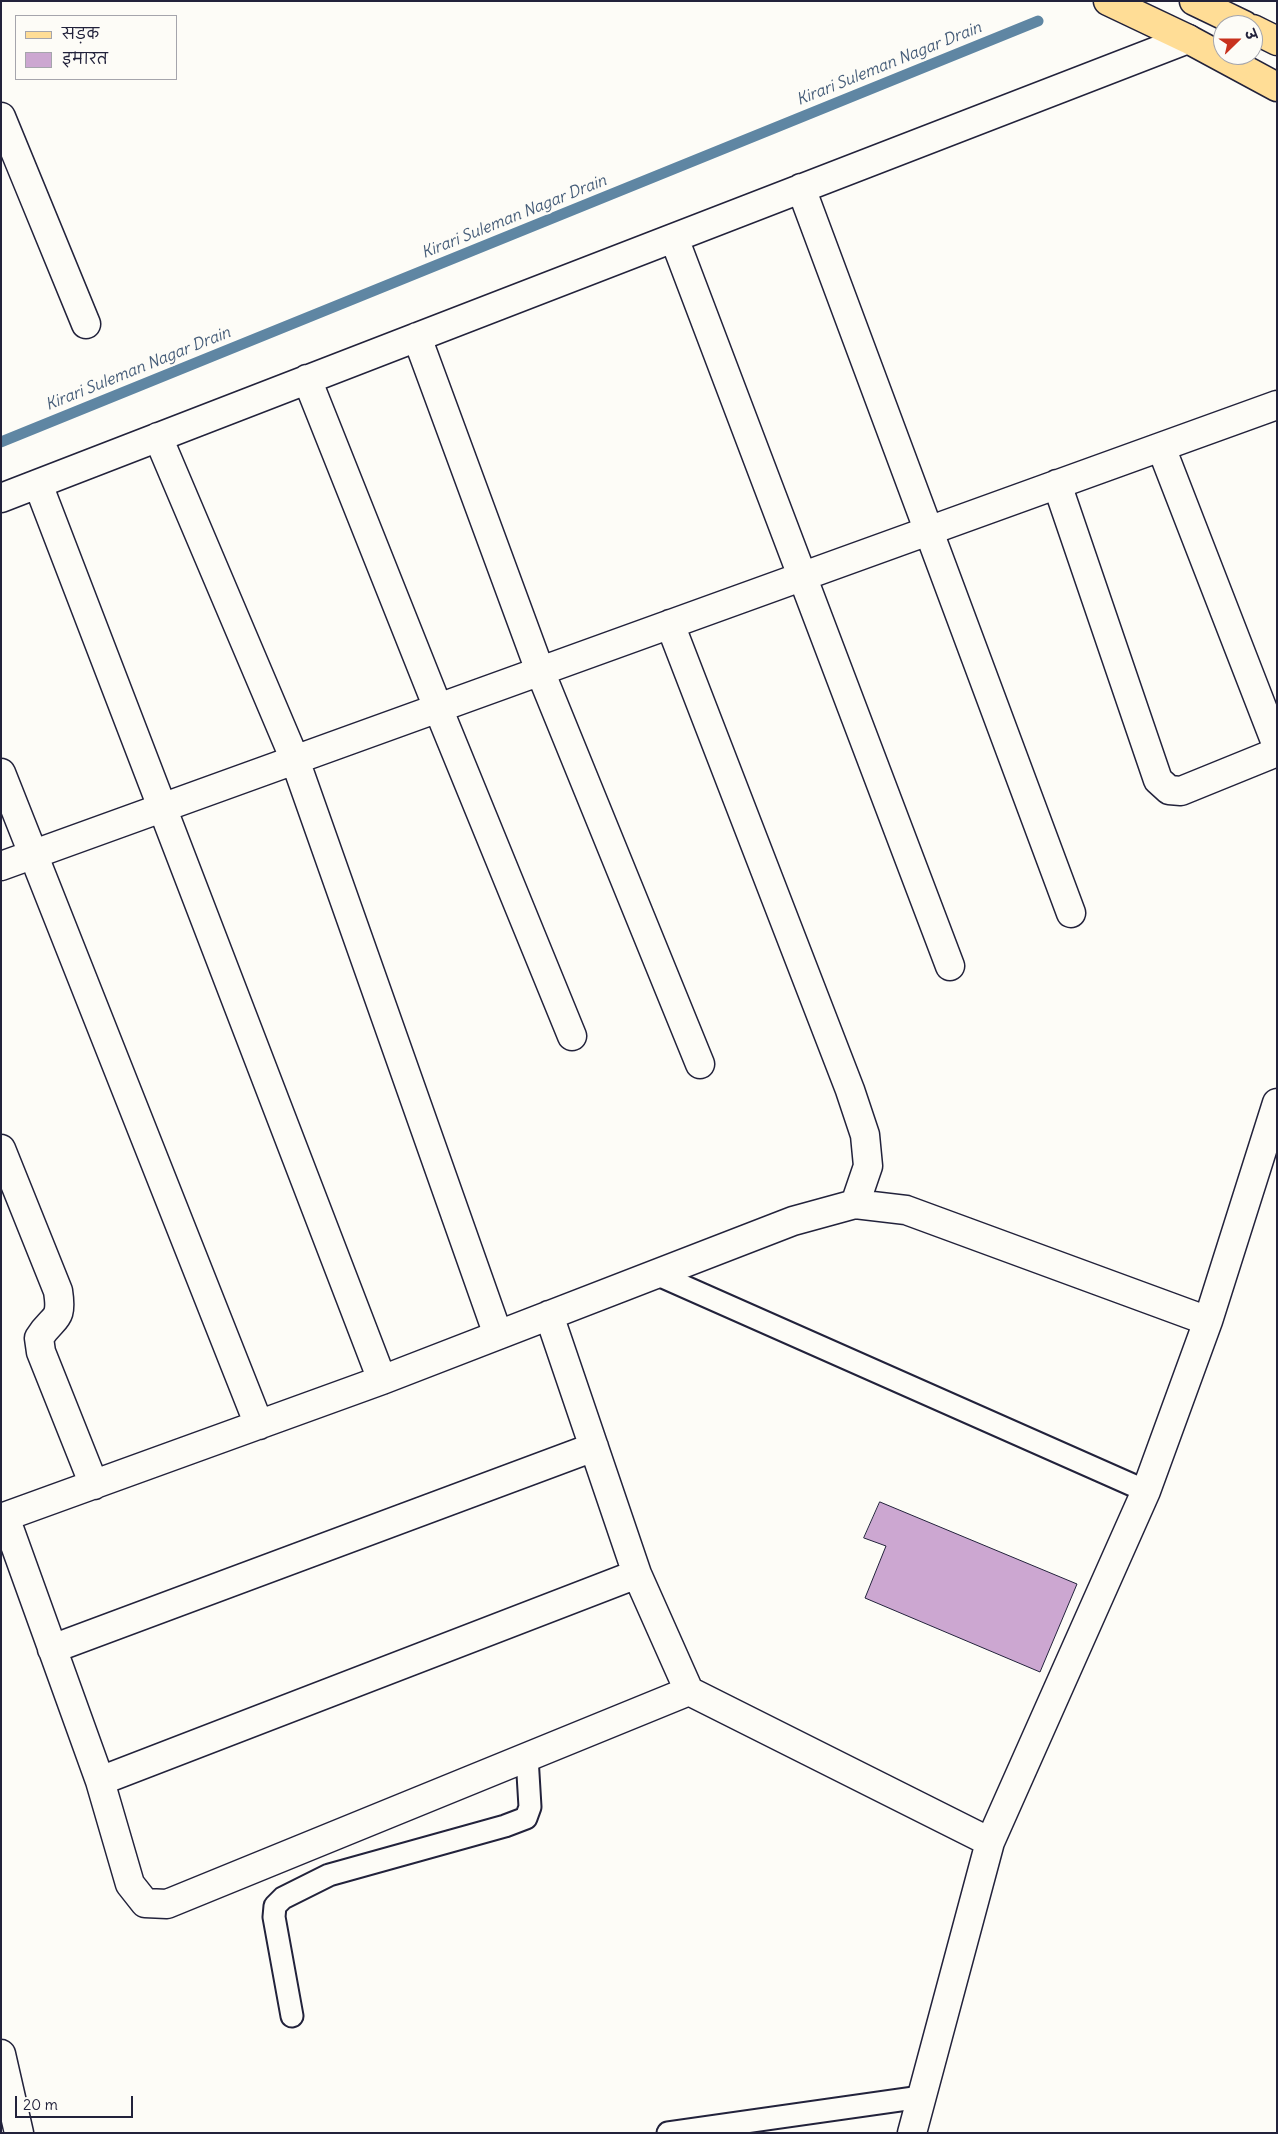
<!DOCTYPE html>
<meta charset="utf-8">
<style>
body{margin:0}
#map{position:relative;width:1278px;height:2134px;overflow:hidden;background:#fdfcf7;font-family:Delius,"Playpen Sans Deva",sans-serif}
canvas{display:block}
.frame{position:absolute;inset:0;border:2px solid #22223b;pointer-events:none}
.legend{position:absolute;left:15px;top:15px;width:162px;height:65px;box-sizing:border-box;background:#fdfcf7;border:1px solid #a5a5ac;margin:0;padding:6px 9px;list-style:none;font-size:15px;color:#22223b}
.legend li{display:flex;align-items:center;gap:10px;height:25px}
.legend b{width:25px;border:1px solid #a5a5ac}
.north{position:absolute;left:1213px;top:15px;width:50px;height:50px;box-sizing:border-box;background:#fdfcf7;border:1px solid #a5a5ac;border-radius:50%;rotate:68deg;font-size:14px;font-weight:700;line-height:20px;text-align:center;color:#22223b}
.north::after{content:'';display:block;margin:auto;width:18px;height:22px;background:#c8321e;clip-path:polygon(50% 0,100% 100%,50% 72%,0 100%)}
.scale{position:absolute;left:15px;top:2096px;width:118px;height:22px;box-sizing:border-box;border:2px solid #22223b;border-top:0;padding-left:6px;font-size:15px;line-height:18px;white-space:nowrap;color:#22223b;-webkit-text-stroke:4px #fdfcf7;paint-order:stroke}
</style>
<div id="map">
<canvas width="1278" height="2134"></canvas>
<div class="frame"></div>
<ul class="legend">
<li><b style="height:6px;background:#ffdd96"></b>सड़क</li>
<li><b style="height:14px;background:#cca7d1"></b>इमारत</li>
</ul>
<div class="north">उ</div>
<div class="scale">20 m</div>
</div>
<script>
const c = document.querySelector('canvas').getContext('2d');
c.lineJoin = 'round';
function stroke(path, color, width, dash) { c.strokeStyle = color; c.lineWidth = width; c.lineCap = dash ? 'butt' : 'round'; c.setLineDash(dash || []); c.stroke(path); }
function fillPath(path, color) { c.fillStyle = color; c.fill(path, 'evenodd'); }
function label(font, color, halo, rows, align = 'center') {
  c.font = font + ' Delius,sans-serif'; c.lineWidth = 4.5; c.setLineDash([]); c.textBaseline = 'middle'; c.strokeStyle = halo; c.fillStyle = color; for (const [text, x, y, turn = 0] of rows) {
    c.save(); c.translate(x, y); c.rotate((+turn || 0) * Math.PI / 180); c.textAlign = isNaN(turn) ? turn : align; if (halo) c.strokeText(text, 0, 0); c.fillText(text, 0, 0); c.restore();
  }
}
const stream = new Path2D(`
 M1,442L1038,21`);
const building = new Path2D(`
 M880,1502L1077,1584L1040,1672L865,1598L886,1546L864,1538Z`);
const lane = new Path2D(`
 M656,1274L1146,1491
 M292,2016L274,1917L275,1906L283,1898L329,1875L505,1826L526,1818L530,1807L527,1757
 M668,2133L921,2097`);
const street = new Path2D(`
 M1,117L86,324
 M801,188L1071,913
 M674,238L950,966
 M417,337L540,671L700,1064
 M307,379L438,708L572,1036
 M158,437L295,760L498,1335
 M1161,447L1277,746
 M38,484L382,1380
 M1057,484L1158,780L1169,790L1181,791L1277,752
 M1,498L1188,39
 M670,624L850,1090L865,1135L868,1166L855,1204
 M1,773L259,1425
 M1,866L1277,405
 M1,1149L58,1291C63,1323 53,1315 39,1338L41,1352L94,1485
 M549,1315L637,1574L689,1691
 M5,1517L100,1781L130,1884L145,1903L167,1904L689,1691L990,1842
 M1,1518L382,1380L793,1221L855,1204L906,1210L1208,1321
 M52,1649L594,1447
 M100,1781L637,1574
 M912,2133L990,1842L1146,1491L1208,1321L1277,1103`);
const secondary = new Path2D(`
 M1,2054L19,2133`);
const primary = new Path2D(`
 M1108,1L1188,39L1277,87
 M1194,1L1244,25
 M1253,29L1277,41`);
const waterNames = [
 ["Kirari Suleman Nagar Drain",889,64,-22],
 ["Kirari Suleman Nagar Drain",514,217,-22],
 ["Kirari Suleman Nagar Drain",138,369,-22]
];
stroke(stream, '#5f86a3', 11);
fillPath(building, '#cca7d1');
stroke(building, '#22223b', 1);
stroke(lane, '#22223b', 25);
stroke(street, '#22223b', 31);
stroke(secondary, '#22223b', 31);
stroke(primary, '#22223b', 31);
stroke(lane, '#fdfcf7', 21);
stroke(street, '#fdfcf7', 28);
stroke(secondary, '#fdfcf7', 28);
stroke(primary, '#ffdd96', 28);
label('italic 16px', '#455c78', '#fdfcf7', waterNames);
</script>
